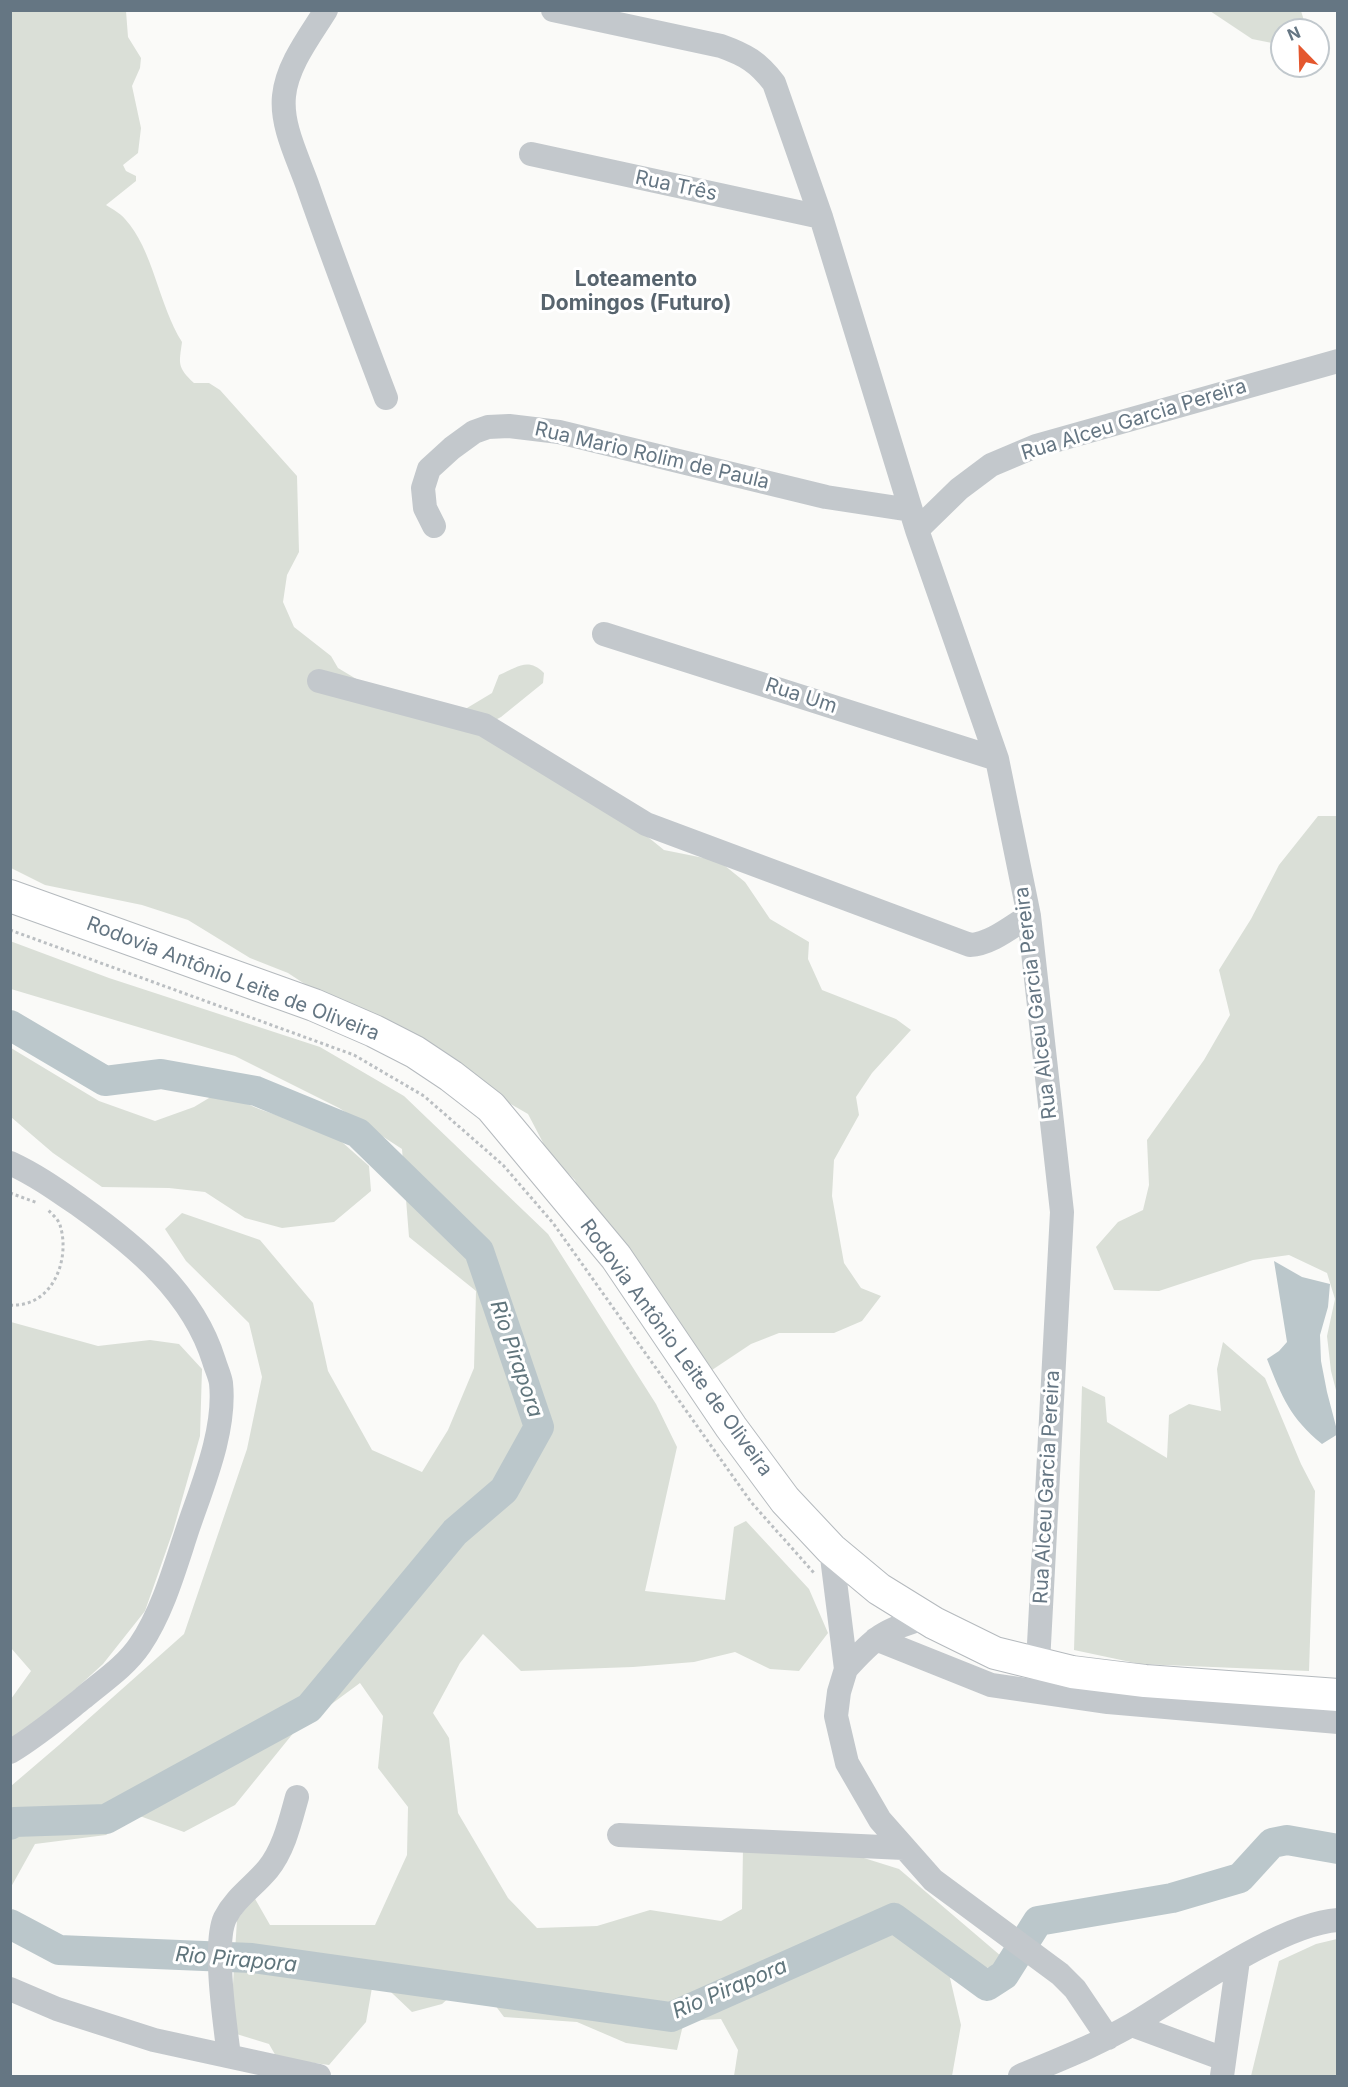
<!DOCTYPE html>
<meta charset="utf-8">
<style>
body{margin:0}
#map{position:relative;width:1348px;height:2087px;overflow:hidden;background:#fafaf8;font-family:Inter,sans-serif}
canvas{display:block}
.frame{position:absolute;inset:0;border:12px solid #657683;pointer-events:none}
.north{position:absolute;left:1270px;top:18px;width:60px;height:60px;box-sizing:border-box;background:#fff;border:2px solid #c1c8cd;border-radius:50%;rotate:337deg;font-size:16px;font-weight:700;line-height:24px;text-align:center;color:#657683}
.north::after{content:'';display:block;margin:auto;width:21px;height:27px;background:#e4572e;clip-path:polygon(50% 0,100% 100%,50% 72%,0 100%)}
</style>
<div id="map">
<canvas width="1348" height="2087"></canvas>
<div class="frame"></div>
<div class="north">N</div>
</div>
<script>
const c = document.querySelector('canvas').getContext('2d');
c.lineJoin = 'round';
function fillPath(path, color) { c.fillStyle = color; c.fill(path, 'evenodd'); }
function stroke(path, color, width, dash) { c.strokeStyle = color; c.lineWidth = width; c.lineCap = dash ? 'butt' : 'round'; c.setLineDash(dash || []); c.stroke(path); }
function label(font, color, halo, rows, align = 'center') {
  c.font = font + ' Inter,sans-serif'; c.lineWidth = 6; c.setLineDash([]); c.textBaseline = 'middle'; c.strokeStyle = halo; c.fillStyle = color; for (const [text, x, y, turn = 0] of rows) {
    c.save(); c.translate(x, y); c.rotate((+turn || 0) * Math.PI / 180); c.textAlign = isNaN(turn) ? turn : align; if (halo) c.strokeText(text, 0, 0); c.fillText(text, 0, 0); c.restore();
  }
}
const green = new Path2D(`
 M10,11H126L128,37L141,58L140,68L132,86L141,128L138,153L123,165L126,171L136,176V181L106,205C112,209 120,213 125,219C153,249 159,306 182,342C179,364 177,367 194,383H209L220,390L297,476L299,552L287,575L283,602L294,627L331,656L338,668L368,686L457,714L492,693L499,675C518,667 528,657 544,673L543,683L501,717L482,727L607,804L664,850L719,861L745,882L770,919L809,942L808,959L822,990L896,1019L911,1030L872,1073L856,1097L859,1115L834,1160L832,1196L844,1263L861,1288L881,1296L862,1321L834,1333H779L751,1344L709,1372L585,1215L575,1180L550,1156L528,1114L323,996L288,973L250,958L188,920L142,905L45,885L11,868Z
 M1210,11H1301L1307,30H1282V45L1252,39Z
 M1318,816H1338L1337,1394L1331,1371L1327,1336L1335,1299L1327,1273L1289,1255L1253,1260L1159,1291L1114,1290L1096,1247L1118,1222L1143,1210L1149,1185L1147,1140L1204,1060L1230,1015L1219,970L1251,919L1279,865Z
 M10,941L109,978L320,1047L404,1096L548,1234L656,1404L677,1447L645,1591L725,1600L734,1527L746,1521L809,1589L828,1633L799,1671L770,1669L735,1652L694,1662L633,1667L521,1671L483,1634L460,1663L433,1713L449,1738L458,1813L508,1898L537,1928L597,1926L650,1910L721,1921L742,1909L743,1848L848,1853L899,1869L1008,1962L950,1978L961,2025L952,2076H734L738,2050L721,2019L684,2021L677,2050L626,2043L577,2022L504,2017L473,1976L442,2004L412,2012L374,1976L366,2022L329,2065L277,2058L269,2044L230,2032L237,1920L254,1897L270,1925H375L407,1855L408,1807L378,1768L383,1716L360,1683L295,1731L235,1805L184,1832L137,1815L106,1835L35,1844L11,1887V1786L59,1745L184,1634L247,1449L262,1377L249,1323L186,1261L165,1229L182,1213L260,1240L313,1303L328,1371L372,1450L422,1472L448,1430L474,1368L476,1291L409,1237L402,1149L339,1108L235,1056L11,989Z
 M11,1048L99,1101L155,1121L194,1107L219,1092L259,1109L334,1135L369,1166L371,1191L334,1222L282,1228L245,1218L205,1192L169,1188L102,1187L53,1153L11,1117Z
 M11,1322L98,1346L150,1340L179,1344L202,1369L200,1436L173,1531L145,1611L103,1664L46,1716L11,1742V1699L31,1671L11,1648Z
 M1223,1342L1265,1378L1301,1464L1315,1491L1309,1671L1140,1664L1074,1650L1082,1386L1105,1397L1107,1422L1167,1458L1169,1415L1189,1404L1221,1411L1217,1369Z
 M1337,1939V2076H1251L1279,1961L1316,1944Z`);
const water = new Path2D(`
 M1274,1261L1302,1277L1330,1284L1328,1307L1320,1335L1321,1361L1327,1392L1338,1434L1322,1444C1290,1418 1282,1397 1267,1359L1279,1351L1287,1342Z`);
const river = new Path2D(`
 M10,1025L105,1081L161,1074L256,1091L358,1133L479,1251L539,1427L504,1490L455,1532L309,1708L106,1819L14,1822L10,1825
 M10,1924L59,1950L252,1958L671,2017L894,1918L987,1986L1004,1975L1038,1921L1172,1898L1240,1878L1272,1843L1287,1840L1338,1849`);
const path = new Path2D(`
 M10,930L354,1055L424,1096L503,1165L553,1223L751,1502L814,1573
 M10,1193L38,1203
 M10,1305C52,1308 71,1260 60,1225C58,1219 52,1214 48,1210`);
const minor = new Path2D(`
 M326,10C310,36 287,65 284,96C281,125 297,156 307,184C332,256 359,327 386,398
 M553,10L721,46C746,55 758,62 774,83L821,217L917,530
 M531,154L821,217
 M434,526L425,508L423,488L429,469L452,448L474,432L488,427L509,426L559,432L826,497L911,510
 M604,634L997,759
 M319,681L484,725L646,824L970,945C991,944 1011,927 1029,916
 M10,1163C36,1175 57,1190 80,1206C136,1246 193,1293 214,1361C216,1368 220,1376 221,1383C226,1430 203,1484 188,1528C175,1567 163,1611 140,1645C125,1667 103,1681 83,1698C58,1718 38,1735 10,1752
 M831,1549L846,1669L839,1692L836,1716L847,1763L880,1820L933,1880L1060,1974L1075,1989L1108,2038
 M876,1639L991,1685L1108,1702L1338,1722
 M1038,1663L1062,1212L1029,916L997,759L917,530L959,489L991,465L1036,446L1338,361
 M846,1669C874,1638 884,1629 926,1618
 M619,1835L904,1848
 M10,1989L57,2009L154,2040L319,2076
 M1132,2025L1224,2059
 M229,2056C225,2024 213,1944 225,1918C235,1898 254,1886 268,1869C284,1849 290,1822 297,1797
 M1020,2076C1058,2060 1097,2045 1133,2024C1185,1993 1279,1924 1338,1920
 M1222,2076L1238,1960`);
const major = new Path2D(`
 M10,896L314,1005L374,1031L415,1052L451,1076L491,1107L616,1257L731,1427L785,1500L831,1549L879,1589L934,1623L995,1653L1072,1672L1145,1681L1338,1695`);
const streetNames = [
 ["Rua Três",676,186,12],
 ["Rua Alceu Garcia Pereira",1134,420,-17],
 ["Rua Mario Rolim de Paula",652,456,13],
 ["Rua Um",801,696,18],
 ["Rodovia Antônio Leite de Oliveira",233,979,21],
 ["Rua Alceu Garcia Pereira",1036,1003,-97],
 ["Rodovia Antônio Leite de Oliveira",676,1348,54],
 ["Rua Alceu Garcia Pereira",1047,1487,-87]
];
const neighbourhoodNames = [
 ["Loteamento",636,280],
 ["Domingos (Futuro)",636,304]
];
const waterNames = [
 ["Rio Pirapora",516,1359,71],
 ["Rio Pirapora",236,1960,5],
 ["Rio Pirapora",730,1989,-23]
];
fillPath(green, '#dadfd7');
fillPath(water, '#bbc7cb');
stroke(river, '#bbc7cb', 30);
stroke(major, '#b5babe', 34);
stroke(path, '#bbbfc2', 3, [3, 3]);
stroke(minor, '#c3c8cc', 24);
stroke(major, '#fff', 32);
label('20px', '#657683', '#fff', streetNames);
label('bold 21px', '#57646e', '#fff', neighbourhoodNames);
label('italic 21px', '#60757c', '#fff', waterNames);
</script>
